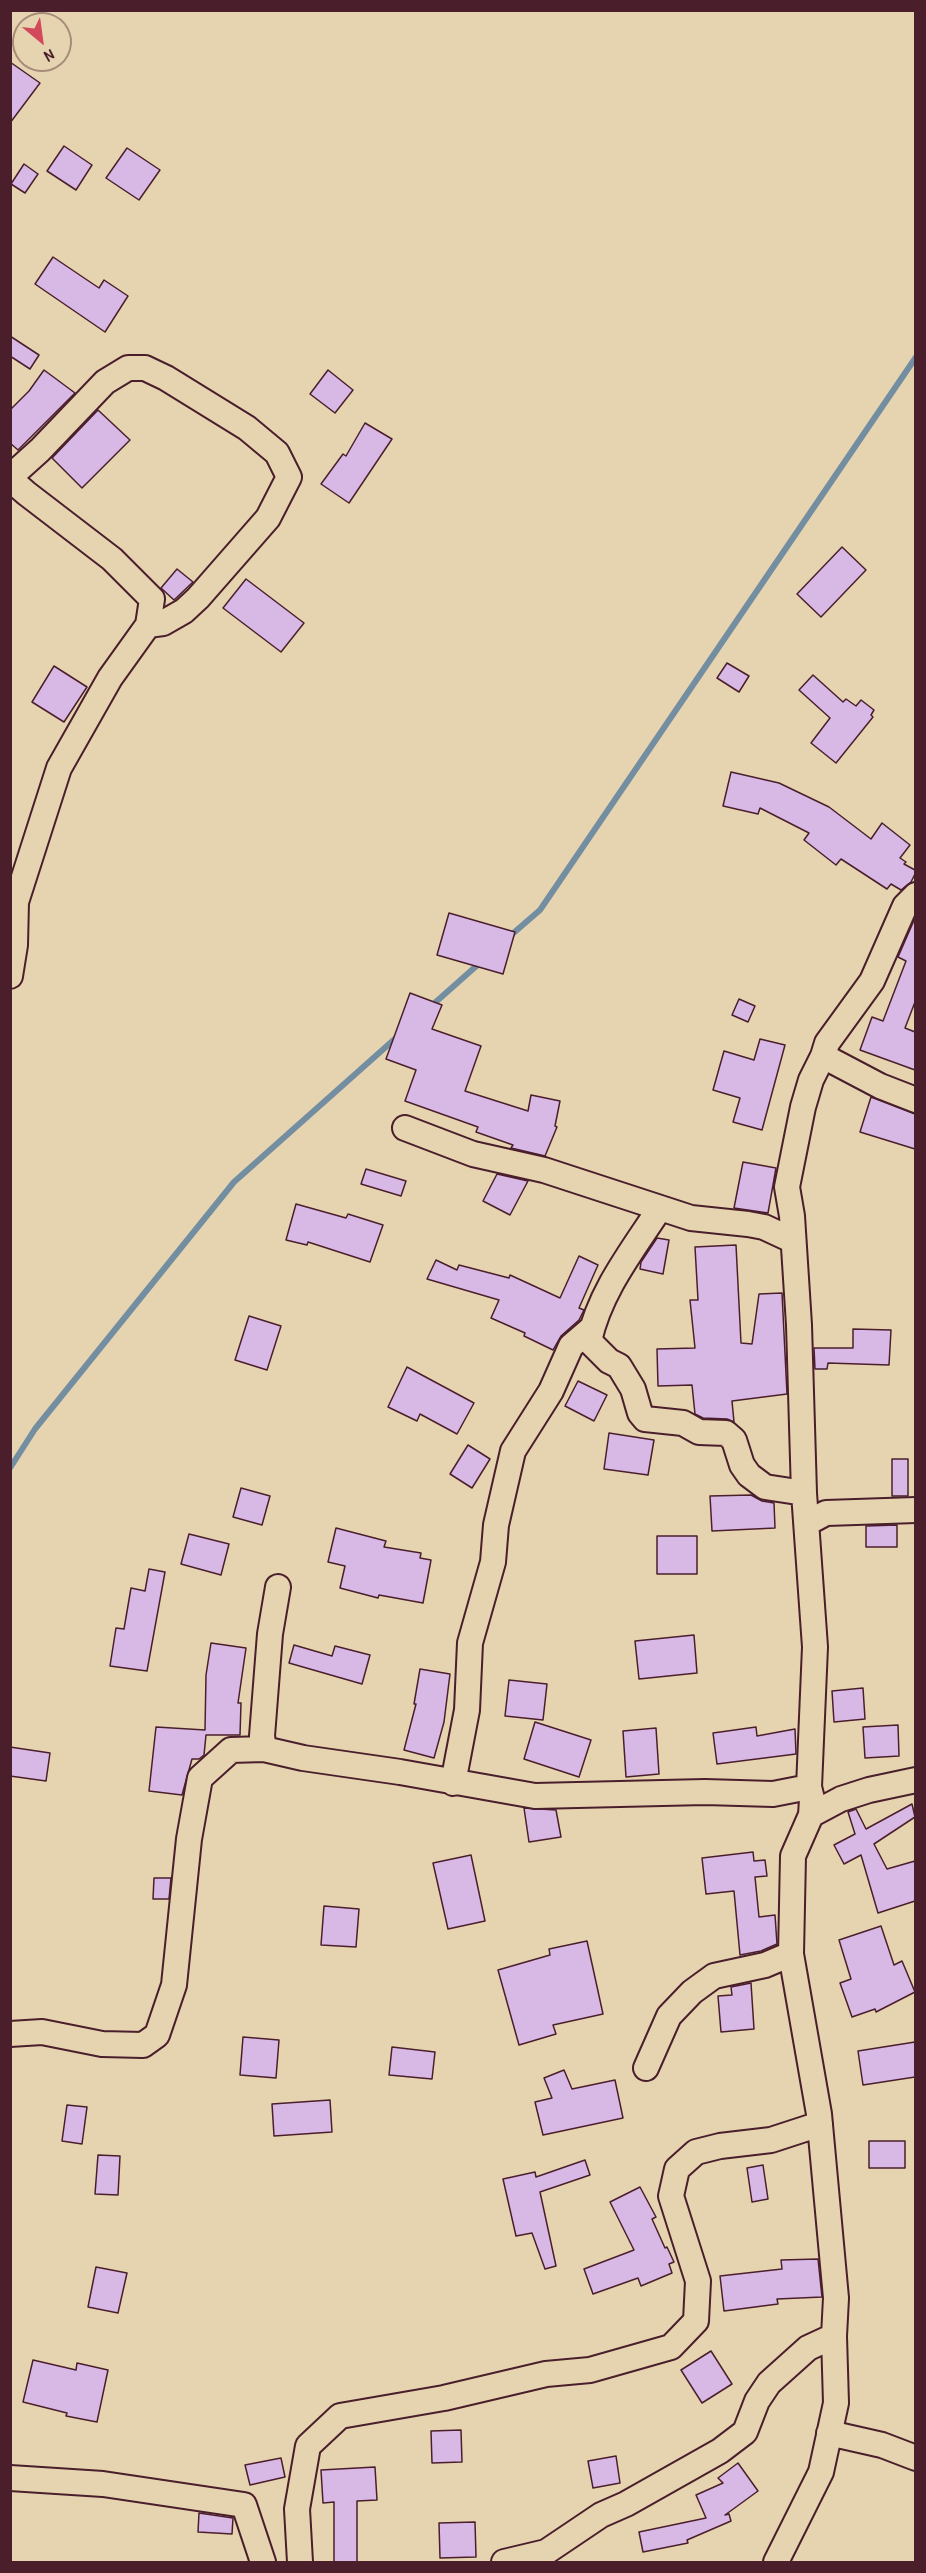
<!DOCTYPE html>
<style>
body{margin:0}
#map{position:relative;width:926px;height:2573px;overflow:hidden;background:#e6d4b1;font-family:"Patrick Hand",sans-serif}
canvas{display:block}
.frame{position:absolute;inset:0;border:12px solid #4a1f2b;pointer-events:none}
.north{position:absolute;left:12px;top:12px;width:60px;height:60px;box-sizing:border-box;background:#e6d4b1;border:2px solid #a88c7b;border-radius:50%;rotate:151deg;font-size:16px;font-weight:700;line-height:24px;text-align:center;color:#4a1f2b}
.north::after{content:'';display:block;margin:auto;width:21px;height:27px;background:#d1495b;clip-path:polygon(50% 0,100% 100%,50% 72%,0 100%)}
</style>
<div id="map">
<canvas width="926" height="2573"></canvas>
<div class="frame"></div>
<div class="north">N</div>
</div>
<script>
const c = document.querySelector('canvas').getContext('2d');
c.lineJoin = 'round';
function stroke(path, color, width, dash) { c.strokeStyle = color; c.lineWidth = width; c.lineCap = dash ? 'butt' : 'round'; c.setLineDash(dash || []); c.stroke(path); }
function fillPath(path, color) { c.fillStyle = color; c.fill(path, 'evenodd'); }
const stream = new Path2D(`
 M510,936L540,910L916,357
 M429,1008L482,961
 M10,1468L35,1429L234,1182L397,1037`);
const building = new Path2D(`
 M10,62L40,83L10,123Z
 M64,146L92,165L76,190L47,171Z
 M127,148L160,170L139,200L106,178Z
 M24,164L38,174L25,193L11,184Z
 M53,257L99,288L104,280L128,296L105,332L35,284Z
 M10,336L39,355L30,369L10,356Z
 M44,370L75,393L18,450L10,443V410L29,391Z
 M328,370L353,390L335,413L310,394Z
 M98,410L130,440L82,488L52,458Z
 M365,423L392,439L349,503L321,484L343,454L346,456Z
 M842,547L866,570L821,617L797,594Z
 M177,569L193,582L174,600L161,588Z
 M246,579L304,623L281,652L223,608Z
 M727,663L749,676L739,692L717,678Z
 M54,666L87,687L64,722L32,702Z
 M813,675L843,702L846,699L856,706L861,700L874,710L871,715L873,717L836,763L811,743L830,718L799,690Z
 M731,772L779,783L829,807L871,839L882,823L910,845L900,858L906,862L904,864L915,870V874L911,882L901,890L891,884L887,889L841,859L836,865L804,840L809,833L760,808L758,814L723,806Z
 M449,913L515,932L503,974L437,955Z
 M915,918V1002L905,1028L915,1032V1070L860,1050L872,1017L883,1021L906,961L898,957Z
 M410,993L442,1005L432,1029L481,1046L465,1091L528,1111L531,1095L560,1101L555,1126L557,1127L545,1156L511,1148L513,1145L476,1132L478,1127L405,1101L416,1070L386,1059Z
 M739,999L755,1006L748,1022L732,1015Z
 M760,1039L785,1045L762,1130L733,1122L740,1098L713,1090L724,1051L754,1060Z
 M871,1097L915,1114V1149L860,1132Z
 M743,1162L776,1168L768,1213L734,1208Z
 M366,1169L406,1181L401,1196L361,1184Z
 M497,1174L528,1181L510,1215L483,1201Z
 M296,1204L346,1218L348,1214L383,1225L370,1262L308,1242L307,1245L286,1240Z
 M657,1238L669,1240L663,1274L640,1269L641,1262Z
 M736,1245L741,1343L752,1344L759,1294L782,1293L787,1394L732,1401L734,1422L727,1419L703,1418L695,1414L692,1385L658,1386L657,1349L695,1348L690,1300H698L695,1247Z
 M579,1256L598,1265L579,1308L584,1310L579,1320L561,1336L553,1350L524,1336L525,1333L491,1318L499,1300L427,1279L436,1260L457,1270L459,1265L509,1278L510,1275L560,1298Z
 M249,1316L281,1326L267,1370L235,1360Z
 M853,1329L891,1330L889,1365L828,1363L827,1369H815L814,1348H853Z
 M407,1367L474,1403L457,1434L420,1414L417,1421L388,1407Z
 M578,1381L607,1395L594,1421L565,1406Z
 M609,1433L654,1440L648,1475L604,1469Z
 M468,1445L490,1459L472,1488L450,1474Z
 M892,1459H908V1496H892Z
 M241,1488L270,1496L262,1525L233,1517Z
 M751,1495L762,1501L774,1503L775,1528L712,1531L710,1496Z
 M897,1525V1547H866V1526Z
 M336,1528L386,1541L384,1547L421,1553L420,1558L431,1560L423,1603L379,1595L378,1598L340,1588L345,1566L328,1562Z
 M189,1534L229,1544L221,1575L181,1564Z
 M657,1536H697V1574H657Z
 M149,1569L165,1572L147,1671L110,1666L116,1628L124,1629L131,1588L145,1591Z
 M694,1635L697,1673L639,1679L635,1641Z
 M211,1643L246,1648L238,1703H241L240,1735H206L204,1755L199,1759H192L182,1795L149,1791L156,1727L205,1730L206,1675Z
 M294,1645L332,1656L335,1646L370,1655L362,1684L289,1663Z
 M420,1669L450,1674L444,1722L434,1758L404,1750L416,1704H414Z
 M509,1680L547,1684L543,1720L505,1716Z
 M863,1688L865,1719L834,1722L832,1691Z
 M535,1722L591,1740L579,1777L524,1759Z
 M898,1725L899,1756L865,1758L863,1727Z
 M756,1727L757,1736L795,1729L796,1754L717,1764L713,1733Z
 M656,1728L659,1774L626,1777L623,1731Z
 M10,1747L50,1753L46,1781L10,1776Z
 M912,1804L915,1817L874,1844L887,1869L915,1861V1901L878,1913L861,1855L844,1864L834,1845L855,1834L848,1812L856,1809L866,1829Z
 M524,1808L556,1810L561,1837L529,1842Z
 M753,1852L754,1861L765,1860L767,1876L755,1877L759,1917L775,1915L777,1944L761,1951L740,1955L734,1891L706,1894L702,1858Z
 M471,1855L485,1921L448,1929L433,1863Z
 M154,1878H171L169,1899H153Z
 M324,1906L359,1909L356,1947L321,1945Z
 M881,1926L894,1965L902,1961L915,1992L876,2012L875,2009L852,2017L840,1983L851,1979L839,1940Z
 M587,1941L603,2014L553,2025L556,2034L519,2045L498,1970L550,1955L549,1949Z
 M751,1983L754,2029L721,2032L718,1996L732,1995L731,1987Z
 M243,2037L279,2040L276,2078L240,2075Z
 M915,2042V2077L863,2085L858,2051Z
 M392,2047L435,2052L432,2079L389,2075Z
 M564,2070L572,2089L615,2080L623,2118L543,2135L535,2102L552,2098L544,2078Z
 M330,2100L332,2132L274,2136L272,2104Z
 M67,2105L87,2107L82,2144L62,2141Z
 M869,2141H905V2168H869Z
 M98,2155L120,2156L118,2195L95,2194Z
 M585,2160L590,2175L540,2192L556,2266L545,2269L532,2233L516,2236L503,2179L535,2172L536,2177Z
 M763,2165L768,2199L752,2202L747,2168Z
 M640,2187L656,2217L652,2219L665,2248L667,2247L674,2262L669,2264L672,2273L641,2286L638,2278L593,2294L584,2269L634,2250L610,2202Z
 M818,2259L822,2297L777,2299L778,2304L724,2311L720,2276L782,2269L781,2260Z
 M96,2267L127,2273L118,2313L88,2307Z
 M711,2351L732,2384L702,2403L681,2370Z
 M33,2360L76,2370L77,2363L108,2370L97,2422L66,2416L67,2413L23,2402Z
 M461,2430L462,2462L432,2463L431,2431Z
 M616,2456L620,2483L593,2488L588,2461Z
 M281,2458L285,2477L250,2485L245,2465Z
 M738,2463L758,2491L725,2515L729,2514L731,2521L687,2540L688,2543L643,2552L639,2532L706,2518L696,2495L723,2483L718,2478Z
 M375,2467L377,2500L357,2501V2562H334V2502L323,2503L321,2470Z
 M199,2513L233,2518L232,2534L198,2532Z
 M475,2522L476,2557L440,2558L439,2523Z`);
const street = new Path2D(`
 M10,477L40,450L105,382L128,368H145L166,378L247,428L277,453L289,477L268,518L198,598L184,611L163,623L148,625
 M10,479L26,493L112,559L152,599L148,625L110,678L59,768L16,902L15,945L10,976
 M823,1056L880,1086L916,1100
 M405,1128L473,1154L544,1170L691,1218L748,1224L764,1227L792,1240
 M660,1208C632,1251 600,1291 589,1341L609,1361L619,1366L633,1389L640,1413L645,1419L683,1423L699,1432L726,1433L734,1440L742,1465L749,1475L765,1487L804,1493
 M807,1523L826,1513L916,1510
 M264,1749L262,1736L270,1634L278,1587
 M453,1783L467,1710L470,1643L493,1562L496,1525L513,1451L551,1391L571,1346L592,1328
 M811,1815L812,1799L809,1787L815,1647L804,1493L799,1325L792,1216L787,1187L803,1107L811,1080L823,1056L827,1043L872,981L905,906L916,895
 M10,2034L42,2032L102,2044L143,2045L157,2035L174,1985L189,1839L200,1778L231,1750L264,1749L303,1758L400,1772L535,1796L705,1792L773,1794L809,1787
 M646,2068L669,2016L692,1992L714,1976L765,1965L791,1954
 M829,2433L882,2445L916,2458
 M10,2478L103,2484L244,2505L263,2562
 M300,2562L297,2509L308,2446L340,2416L444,2398L546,2374L590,2370L671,2347L696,2321L698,2281L671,2196L677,2169L696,2152L720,2146L771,2140L820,2124
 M504,2562L546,2552L601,2515L626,2504L720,2451L745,2432L757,2401L769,2383L808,2348L834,2336
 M776,2562L821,2472L836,2403L834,2336L836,2298L819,2114L791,1954L793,1856L811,1815L841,1799L869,1790L916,1780`);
stroke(stream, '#738da1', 6);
fillPath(building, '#d8b9e6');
stroke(building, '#4a1f2b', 1.5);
stroke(street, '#4a1f2b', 28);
stroke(street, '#e6d4b1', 24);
</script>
